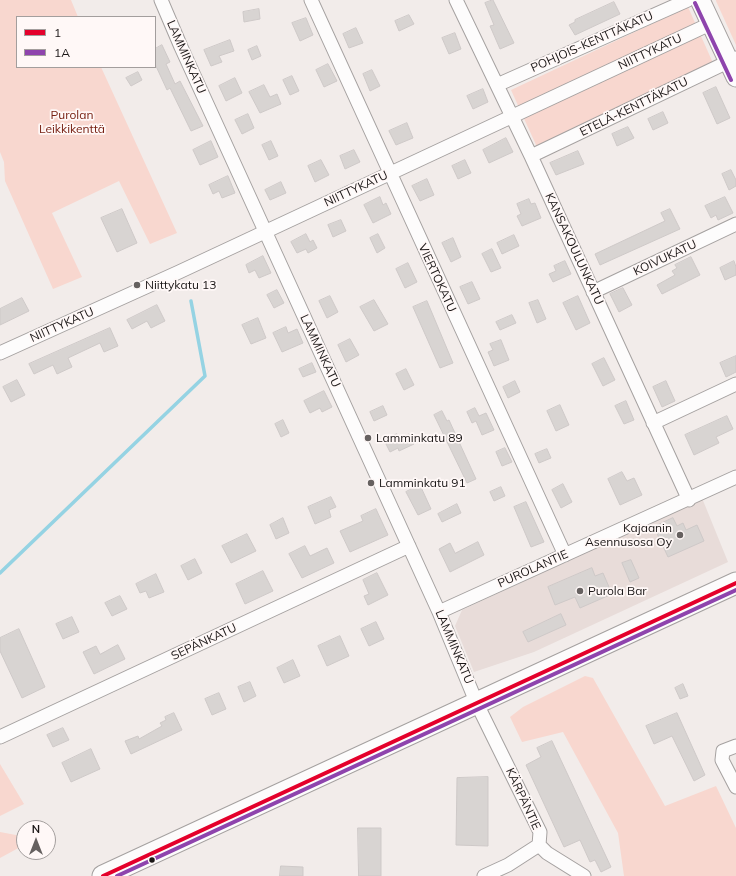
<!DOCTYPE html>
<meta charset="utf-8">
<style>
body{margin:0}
#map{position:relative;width:736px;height:876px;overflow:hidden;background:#f2ecea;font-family:Mulish,sans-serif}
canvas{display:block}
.legend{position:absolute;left:16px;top:16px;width:140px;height:52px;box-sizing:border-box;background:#fff8f7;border:1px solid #a39e9d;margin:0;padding:5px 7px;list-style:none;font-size:12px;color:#1a1616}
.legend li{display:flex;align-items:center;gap:8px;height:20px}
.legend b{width:20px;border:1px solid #a39e9d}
.north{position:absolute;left:16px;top:820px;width:40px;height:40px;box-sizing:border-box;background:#fff8f7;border:1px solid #a39e9d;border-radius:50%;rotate:0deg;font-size:11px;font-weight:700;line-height:16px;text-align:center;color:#1a1616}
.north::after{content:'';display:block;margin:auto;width:14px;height:18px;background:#666160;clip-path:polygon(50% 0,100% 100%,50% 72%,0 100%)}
</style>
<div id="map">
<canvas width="736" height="876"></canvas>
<ul class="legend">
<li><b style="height:5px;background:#e4002b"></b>1</li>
<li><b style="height:5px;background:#8e44ad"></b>1A</li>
</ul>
<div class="north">N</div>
</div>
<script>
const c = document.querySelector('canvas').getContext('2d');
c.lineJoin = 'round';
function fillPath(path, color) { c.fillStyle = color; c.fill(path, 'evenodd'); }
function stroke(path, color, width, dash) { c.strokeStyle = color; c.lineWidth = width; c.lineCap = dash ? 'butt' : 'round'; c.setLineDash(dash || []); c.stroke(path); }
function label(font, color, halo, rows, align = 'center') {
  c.font = font + ' Mulish,sans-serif'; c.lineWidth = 3.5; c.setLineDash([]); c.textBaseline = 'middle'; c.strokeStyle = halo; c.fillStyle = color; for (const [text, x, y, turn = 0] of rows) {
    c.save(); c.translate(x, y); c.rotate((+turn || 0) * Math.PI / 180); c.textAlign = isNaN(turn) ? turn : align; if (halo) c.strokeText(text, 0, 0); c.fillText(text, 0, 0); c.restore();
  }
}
const built = new Path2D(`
 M702,498L728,562L534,652L474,672L455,626L462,610Z`);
const green = new Path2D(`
 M0,0H71L78,17H17V67H101L177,233L150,244L119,181L52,213L82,277L53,289L5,181L4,162L0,152Z
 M716,0H736V45L716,1Z
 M688,7L713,63L537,147L511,90Z
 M585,676L593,678L665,806L716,786L736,828V876H624L618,833L563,732L522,742L510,717L523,707Z
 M0,764L24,804L0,816Z
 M0,832L16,835L24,841V845L0,858Z`);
const stream = new Path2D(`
 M0,573L205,376L191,301`);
const building = new Path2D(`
 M493,0L514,43L500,49L490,26L494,25L485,3Z
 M614,2L620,14L575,35L569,25L575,22V20Z
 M259,9L260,19L244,22L243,12Z
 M409,15L414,24L399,31L395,21Z
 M306,18L313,35L300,41L292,23Z
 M356,28L363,43L349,48L343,34Z
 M455,33L461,49L449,54L442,38Z
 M230,40L234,51L219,56L222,62L211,66L204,50Z
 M162,45L170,62L166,64L175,84L180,81L203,126L191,131L170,88L167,90L155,64V49Z
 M257,46L261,56L252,60L248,50Z
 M328,64L337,81L324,87L316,70Z
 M372,70L380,86L370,91L363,74Z
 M138,72L142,80L131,86L126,78Z
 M292,76L299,91L290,95L283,80Z
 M235,78L242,93L226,101L219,86Z
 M264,85L270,97L277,94L281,104L260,113L249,92Z
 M716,87L730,118L717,124L703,93Z
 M483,89L488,102L473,109L467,96Z
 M663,112L668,123L653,130L648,119Z
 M248,114L254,128L242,134L235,120Z
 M407,123L413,138L396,145L389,131Z
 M628,127L634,138L617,146L612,134Z
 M506,138L513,152L489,163L483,150Z
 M211,141L218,157L200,165L193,150Z
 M271,141L278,156L269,160L262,145Z
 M354,150L360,162L345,169L340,156Z
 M578,151L584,164L556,175L550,163Z
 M321,160L329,175L315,182L308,166Z
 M465,160L471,173L458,179L452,166Z
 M731,170L736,180V186L729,190L722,174Z
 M228,176L235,193L222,198L219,191L213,194L209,185Z
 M427,179L434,195L420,201L412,186Z
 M281,182L286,193L270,200L265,190Z
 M380,197L383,205L386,203L391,214L373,223L364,205Z
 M725,197L733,213L718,220L716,215L711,218L705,206Z
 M529,199L531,204L535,203L541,218L522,226L517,216L521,214L517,204Z
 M122,209L137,243L117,252L101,218Z
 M670,209L680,229L600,265L595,254L665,221L661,213Z
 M341,220L346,231L333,237L328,225Z
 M306,234L310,242L313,240L317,248L308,253L306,249L297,253L291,242Z
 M378,234L385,248L377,253L370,238Z
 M514,235L519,246L502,254L497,243Z
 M453,238L461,257L451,262L442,243Z
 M492,249L501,268L491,272L482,254Z
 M263,256L271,273L259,278L255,270L249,273L246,265Z
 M691,257L700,275L662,294L657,285L675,275L672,271L677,268L675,265Z
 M565,261L571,274L553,282L549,274L556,271L554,266Z
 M734,261L736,267V275L725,280L720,268Z
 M408,263L417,282L405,288L396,269Z
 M472,282L480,299L468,304L460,287Z
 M623,288L632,305L619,312L610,294Z
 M277,290L284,303L274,308L267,295Z
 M330,296L338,312L327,318L319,301Z
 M578,296L590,323L576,330L563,303Z
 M22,298L29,311L0,325V309Z
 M374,300L388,324L374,331L360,307Z
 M538,300L546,319L537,323L529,303Z
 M427,301L453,363L440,368L413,307Z
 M157,305L165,321L151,328L147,321L132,329L127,320Z
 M512,315L516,323L500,330L496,322Z
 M258,318L266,338L251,344L242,325Z
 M286,327L288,333L297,329L303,343L282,352L273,333Z
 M110,328L118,346L104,352L100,343L68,358L72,367L57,374L53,365L34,374L29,364Z
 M350,339L359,355L346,362L338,345Z
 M501,340L509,360L494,366L488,352L493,350L490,344Z
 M736,356V372L726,377L720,363Z
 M604,358L615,380L603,386L592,364Z
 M312,363L316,372L303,377L299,369Z
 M406,369L414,385L404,390L396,374Z
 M17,380L25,395L11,402L3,387Z
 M515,381L520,392L508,398L503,387Z
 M666,381L675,401L662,407L653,387Z
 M324,391L332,407L322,412L320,408L310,413L304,401Z
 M626,401L634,420L624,424L615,406Z
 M560,405L569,425L556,431L547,411Z
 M383,406L387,415L374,421L370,412Z
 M475,408L479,416L486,413L494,430L482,435L476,421L472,423L467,412Z
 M442,411L447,421L449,420L476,479L467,483L434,415Z
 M727,416L733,429L716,437L719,443L694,455L685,435Z
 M283,420L289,433L281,437L275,424Z
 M397,434L399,439L409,434L414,444L399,451L398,448L390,452L384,440Z
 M505,448L512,462L502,466L496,452Z
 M547,449L551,458L539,463L535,454Z
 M622,472L627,481L634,478L642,495L620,505L608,479Z
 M563,484L572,502L561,508L552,490Z
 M420,485L431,509L418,515L406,492Z
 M501,487L505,496L494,501L490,492Z
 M331,497L336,507L329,510L331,517L315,524L308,507Z
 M526,502L544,542L531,547L514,507Z
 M457,504L461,513L442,522L438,514Z
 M376,509L388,535L350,552L340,531L363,521L361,516Z
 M283,518L289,533L276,539L270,525Z
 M673,518L677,526L683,523L686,530L697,525L704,541L668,557L654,527Z
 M247,534L256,551L231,563L222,546Z
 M478,542L484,555L450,572L439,549L450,543L455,553Z
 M305,546L310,556L327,548L334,563L302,578L289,554Z
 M195,559L202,573L188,580L181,566Z
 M631,560L639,578L630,582L622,563Z
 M592,568L595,576L603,573L612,594L580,608L575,597L555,605L548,587Z
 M263,571L273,591L245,604L236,584Z
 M377,573L388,595L368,605L364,596L369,594L363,580Z
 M156,574L164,592L149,598L146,591L140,593L136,584Z
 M120,596L127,609L112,616L105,603Z
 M561,614L566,625L528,642L523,632Z
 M72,617L79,632L63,639L56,624Z
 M376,622L384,639L369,646L361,629Z
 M19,629L45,687L22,698L0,651V638Z
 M340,636L349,656L327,666L318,646Z
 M118,645L125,659L94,674L83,652L96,646L100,654Z
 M293,660L300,676L284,683L277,668Z
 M250,682L256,696L244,702L238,687Z
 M683,684L688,696L680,699L675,688Z
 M219,693L226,709L212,715L205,699Z
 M174,713L182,730L131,754L125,741L138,736L139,739L162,726L160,723L166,720L165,717Z
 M677,713L705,775L694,781L672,736L654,744L646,726Z
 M63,728L69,740L53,747L47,735Z
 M552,741L611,867L601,872L595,860L590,862L580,840L564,847L526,765L541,757L537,748Z
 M91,749L100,769L71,782L62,763Z
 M488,777V846L456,845L457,778Z
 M358,828H381V876H359Z
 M281,866L303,867V876H280Z`);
const street = new Path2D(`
 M161,0L181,47L439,612L477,704L540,832L539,845
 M311,0L565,555
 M456,0L531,156L689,500
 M497,85L688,0
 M531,156L736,58
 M593,292L736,224
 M0,353L179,272L712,23
 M653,423L736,384
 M439,612L736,477
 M0,737L409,546
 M736,746L723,751L722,760L736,787
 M539,845L547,853L584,876
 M484,876L508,865L539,845`);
const secondary = new Path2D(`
 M700,0L736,77`);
const primary = new Path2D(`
 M103,876L736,583`);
const bus1 = new Path2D(`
 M103,876L736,583`);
const bus2 = new Path2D(`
 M695,3L731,80
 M117,876L736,590`);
const markers = [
 [137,285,4,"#666160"],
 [368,438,4,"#666160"],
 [371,483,4,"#666160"],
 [680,535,4,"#666160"],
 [580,591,4,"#666160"],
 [152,860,3.5,"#1a1616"]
];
const streetNames = [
 ["POHJOIS-KENTTÄKATU",592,42,-24],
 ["NIITTYKATU",650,52,-25],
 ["LAMMINKATU",186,57,66],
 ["ETELÄ-KENTTÄKATU",634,107,-26],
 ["NIITTYKATU",356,189,-25],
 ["KANSAKOULUNKATU",574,249,65],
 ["KOIVUKATU",665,258,-25],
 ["VIERTOKATU",437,278,65],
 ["NIITTYKATU",62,325,-24],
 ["LAMMINKATU",320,351,65],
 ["PUROLANTIE",533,569,-24],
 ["SEPÄNKATU",204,642,-25],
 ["LAMMINKATU",454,647,67],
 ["KÄRPÄNTIE",523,799,65]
];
const parkNames = [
 ["Purolan",72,115],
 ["Leikkikenttä",72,129]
];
const poiNames = [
 ["Niittykatu 13",145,285],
 ["Lamminkatu 89",376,438],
 ["Lamminkatu 91",379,483],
 ["Kajaanin",672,528,"right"],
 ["Asennusosa Oy",672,542,"right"],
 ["Purola Bar",588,591]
];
fillPath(built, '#e8dcd9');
fillPath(green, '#f8d7cf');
stroke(stream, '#95d3e3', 3.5);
fillPath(building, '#d8d4d2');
stroke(building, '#cec9c8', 1);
stroke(street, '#a5a1a0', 15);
stroke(secondary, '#a5a1a0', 21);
stroke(primary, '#a5a1a0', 23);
stroke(street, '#fdfcfc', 13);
stroke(secondary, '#fdfcfc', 19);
stroke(primary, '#fdfcfc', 21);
stroke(bus1, '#e4002b', 4);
stroke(bus2, '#8e44ad', 4);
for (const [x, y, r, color] of markers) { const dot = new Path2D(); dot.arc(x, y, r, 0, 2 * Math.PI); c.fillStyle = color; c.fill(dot); stroke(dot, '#fff8f7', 1.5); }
label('12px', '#1a1616', '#fff8f7', streetNames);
label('12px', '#772012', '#fff8f7', parkNames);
label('12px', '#1a1616', '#fff8f7', poiNames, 'left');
</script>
